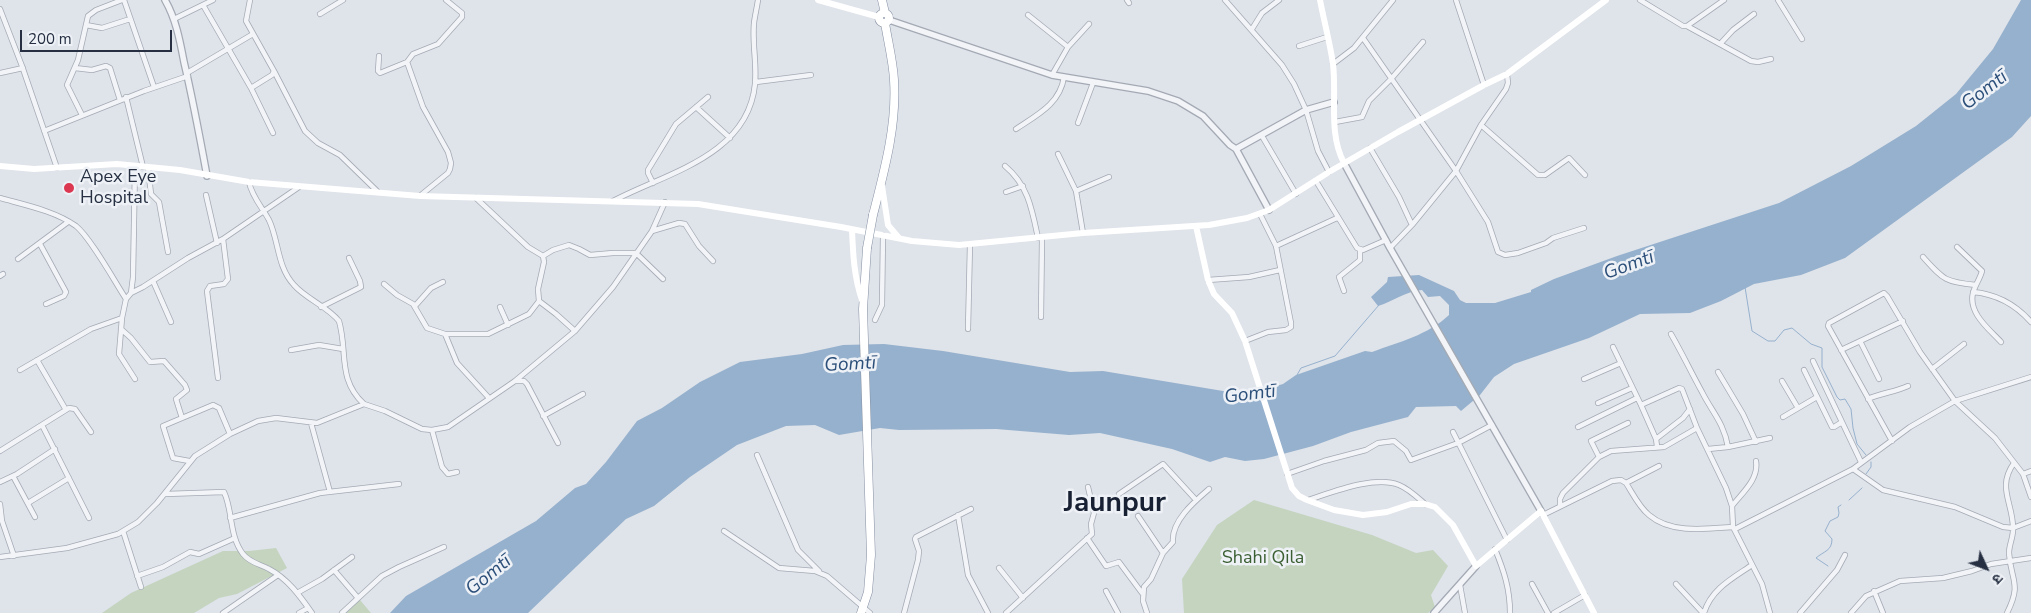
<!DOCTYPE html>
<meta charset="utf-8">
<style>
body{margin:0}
#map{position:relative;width:2031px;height:613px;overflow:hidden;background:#dfe3ea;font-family:"Nunito Sans","Noto Sans Devanagari",sans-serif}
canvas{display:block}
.north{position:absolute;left:1961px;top:543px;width:50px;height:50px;-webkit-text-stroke:4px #eef2f7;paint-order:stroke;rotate:133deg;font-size:14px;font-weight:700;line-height:20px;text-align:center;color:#263042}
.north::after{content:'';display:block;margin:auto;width:18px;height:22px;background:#263042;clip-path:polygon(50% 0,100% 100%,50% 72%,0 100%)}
.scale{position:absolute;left:20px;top:30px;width:152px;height:22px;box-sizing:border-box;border:2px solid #263042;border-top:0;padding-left:6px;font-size:15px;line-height:18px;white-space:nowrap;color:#263042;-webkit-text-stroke:4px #eef2f7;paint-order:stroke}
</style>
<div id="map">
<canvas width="2031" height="613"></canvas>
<div class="north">उ</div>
<div class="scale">200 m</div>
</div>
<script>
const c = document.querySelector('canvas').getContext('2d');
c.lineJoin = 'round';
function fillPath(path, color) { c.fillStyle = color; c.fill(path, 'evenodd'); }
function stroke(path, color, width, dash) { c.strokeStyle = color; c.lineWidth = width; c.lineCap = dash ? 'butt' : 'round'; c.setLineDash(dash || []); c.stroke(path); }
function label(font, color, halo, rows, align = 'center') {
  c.font = font + ' "Nunito Sans",sans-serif'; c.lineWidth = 5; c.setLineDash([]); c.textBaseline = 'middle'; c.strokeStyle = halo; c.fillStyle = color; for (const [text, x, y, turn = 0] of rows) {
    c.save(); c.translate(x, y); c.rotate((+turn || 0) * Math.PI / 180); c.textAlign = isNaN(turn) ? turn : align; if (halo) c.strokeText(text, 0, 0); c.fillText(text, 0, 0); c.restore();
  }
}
const green = new Path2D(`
 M1254,500L1372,535L1416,553L1433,550L1448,566L1431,595L1435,607L1428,613H1184L1182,579L1217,525Z
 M276,548L287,568L237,594L219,598L194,613H102L131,593L223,551H249Z
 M360,600L371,613H342Z`);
const water = new Path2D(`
 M2021,0H2031V116L2012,137L1845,258L1801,275L1754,284L1721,301L1690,313L1640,314L1589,338L1514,364L1494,377L1480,395L1461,411L1456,406L1416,407L1408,417L1351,432L1313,446L1264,459L1245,461L1225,457L1210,462L1172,449L1100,433L1069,435L996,429L899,430L880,428L839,435L815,425L786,426L737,445L690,477L654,506L626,519L528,613H390L406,596L536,521L575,488L586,484L606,462L637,421L662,408L700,382L740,362L802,354L843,345L884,344L943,351L1070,372L1103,371L1247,395L1283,384L1296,375L1365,351L1372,352C1399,342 1428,335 1449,315V305L1440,296L1428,297L1422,290C1406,291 1394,301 1378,306L1371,297L1387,282L1388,277L1419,275L1454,291L1460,300L1466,303H1495L1531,292V290L1554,279L1617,256L1779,203L1851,166L1916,126L1956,94L1993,49Z`);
const stream = new Path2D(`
 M1745,287L1752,331L1768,341H1775L1784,330L1792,328L1811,344L1822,348V367L1837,397L1840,400L1845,399L1851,409L1853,428L1857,444L1866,455
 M1297,375L1301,368L1335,356L1379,305
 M1866,474L1871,467V462
 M1849,500L1862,488
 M1828,566L1816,558C1824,551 1832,551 1832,539L1825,531L1830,521L1838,517L1839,513L1838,507L1841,505`);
const minor = new Path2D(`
 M124,0L154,87
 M250,0L246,21L274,71L272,75L251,88
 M1127,0L1129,3
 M1225,0L1282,65L1294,84L1306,110L1318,151L1329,172
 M1456,0L1484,85
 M1640,0L1683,26H1687L1724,0
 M1778,0L1802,39
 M203,5L251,88L273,133
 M0,9L22,66L57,168
 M320,14L343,0
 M1028,15L1068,47
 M174,19L213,0
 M86,25L102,28L130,19
 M1687,26L1751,61L1758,62L1771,59
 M1252,29L1262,13L1279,0
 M1363,38L1456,171L1488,222L1498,252L1505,255L1518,253L1546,243L1553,238L1584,228
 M1721,43L1733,30L1754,14
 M1299,46L1327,37
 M379,56L378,71L380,73L407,62
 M1333,64L1354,48L1393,0
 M75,68L92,70L106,66L110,68L120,100
 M274,71L305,131L318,143L340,155L377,191
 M0,73L23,68
 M187,73L253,34
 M1052,75L1068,47L1089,24
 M756,82L811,75
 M126,97L143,167
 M696,107L730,138
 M82,115L67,85L78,60L88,16L96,10L122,0
 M1335,122L1362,117L1369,101L1391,79L1423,42
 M1078,123L1093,83
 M1481,125L1538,175H1545L1569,158L1585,175
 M1016,129C1037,115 1060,104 1064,77
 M44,131L144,91L188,76
 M1262,136L1296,194
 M1370,148L1399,197L1412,225
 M1058,154L1076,191L1083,233
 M1005,166C1028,185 1032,209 1038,238
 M148,167L151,194L159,202L168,252
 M1316,181L1357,248L1363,250L1386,240
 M249,182C252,197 262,207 269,220C279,241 277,267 294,285C306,299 327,306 339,321C348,352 337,379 364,404
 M653,183L648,173V170L676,124L708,97
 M1076,191L1109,177
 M1006,192L1023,186
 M206,195L217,243
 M421,195L448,173L450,169L451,163L448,152L423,107L407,62L413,54L438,44L462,17V13L446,0
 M0,198C25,205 55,211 76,226C90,237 115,282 126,299
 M613,201C666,173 748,156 755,84C757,64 752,43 754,23C755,15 757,7 758,0
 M652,231L679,223L685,224L699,246L713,261
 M40,244L66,292L64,296L46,304
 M1276,246L1337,218
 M1957,247L1982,271C1980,279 1975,285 1973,293C1968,313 1989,329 2001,342
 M1390,248L1412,225L1456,171L1481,125L1506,89L1508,83L1507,74
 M543,256L553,250L569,245L579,249L590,255L613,253H636L663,279
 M1923,257C1944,280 1945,282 1976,285
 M18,259L68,222
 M0,276L3,274
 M1208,280L1249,277L1280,270
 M153,281L171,322
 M384,284L397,295L413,304L427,328L445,334H488L529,314L539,301L538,289L544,262L543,256L528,247L476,198
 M1344,291L1339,277L1360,260V250
 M1973,292C1996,294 2016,305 2031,322
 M131,293L143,287L188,258L223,239L299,187
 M539,301L556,314L575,331
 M415,306L431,288L443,282
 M321,307L361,287L360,281L349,258
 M500,307L508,325
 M1041,317L1042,238
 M875,320L882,305L883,235
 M121,329L131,338L150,362L164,361L185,385L187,390L176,399L182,418
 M968,329L970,244
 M445,334L457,363L489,398
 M1671,334C1682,353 1691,372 1702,392C1712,412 1724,423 1728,447
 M1245,341L1268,332L1286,330L1291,327V323L1276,246L1260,214
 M1860,341L1879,379
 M1613,347L1641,405L1656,439L1657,446
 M291,350L319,345L343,349
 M1841,350L1903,321
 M37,360L66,410
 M1813,361L1861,462
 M1932,369L1964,344
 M20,370L91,329L122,318
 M1804,370L1832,427H1834L1842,422
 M1718,372L1743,414L1756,442
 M218,378L207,291L210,286L224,284L228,279L223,239
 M135,379L119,354L122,318L126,299L131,293L133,277L135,166
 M1584,379L1621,363
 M515,381H524L527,384L558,443
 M1782,381L1798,408
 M1868,399C1881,393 1895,392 1908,386
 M1598,403L1632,388
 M1641,405L1679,388L1682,389L1697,428L1726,488L1732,506L1733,527L1762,584L1770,613
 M543,416L583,394
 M1783,417L1817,397
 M311,423L330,492
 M42,425L89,518
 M1578,427L1637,398
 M432,430L442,467L448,474L457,472
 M1453,432L1507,540
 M1656,439L1683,418L1690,409
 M1892,441L1828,326L1829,323L1884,293L1887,296L1920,352L1955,401L1995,438L2023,474L2031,497
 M1708,449L1728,447L1770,438
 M0,451L69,408L75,409L91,432
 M757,455L798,550L819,571
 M1599,457L1591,441L1628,423
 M189,461L173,458L163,426L213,405L219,408L230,434
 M1853,469L1883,490L1955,507L2003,527L2013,528L2031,521
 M1287,474L1324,461L1366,450L1378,443L1394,441L1406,451L1411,460L1458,443L1492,425
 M2023,474L2031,471
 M13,476L35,517
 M0,482L17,474L55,449
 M1626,483L1659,466
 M166,494L224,492C233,511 229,536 243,554C250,563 260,564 269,569C288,579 300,596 312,613
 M1119,494L1163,464L1196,500
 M1308,500C1333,492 1375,475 1399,485C1409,489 1417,497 1425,504
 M28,503L69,478
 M0,504L2,521L14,556
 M1560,506V499L1563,493L1599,457L1611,451L1664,447L1697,428
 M1732,506C1743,492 1759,479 1756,461
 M958,515L968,575L988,613
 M1543,515L1612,481L1621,480L1626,483C1633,494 1639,507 1649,515C1671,534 1706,529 1733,527
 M1138,516L1163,553
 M230,518L320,493L399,484
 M1735,529L1853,469L1910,427L1955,401L2031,377
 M123,531L141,587
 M724,531L779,568L815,571L827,576L870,613
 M1087,538L1106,566L1119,562L1142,593
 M1495,549C1504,571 1510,589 1510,613
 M0,557L67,548L118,534L138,522L157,503L195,456L230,434L258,421L276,418L317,423L364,404L385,411L422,429L432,430L448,427L515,381L575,331L613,287L652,231L665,202
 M999,568L1023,598
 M334,570L358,598
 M137,576L163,567L190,552L199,554L235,538
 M1532,584L1548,613
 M1676,584L1703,613
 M1460,585L1465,613
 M1106,591L1118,613
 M1874,591L1883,613
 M297,593L322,579L352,557
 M223,613L278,575
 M299,613L308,608
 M342,613L382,576L399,567L444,547
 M904,613L918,560L919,551L915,539L916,537L971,509
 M1006,613L1092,534L1091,524L1094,513L1088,487
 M1147,613L1143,601L1144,587L1151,579L1163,553L1173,542C1171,521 1195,501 1209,489
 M1554,613L1585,595
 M1704,613C1711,589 1733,578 1752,565
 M1800,613L1837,570L1845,555
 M1851,613L1866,596L1900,581L1943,578L1972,571L1991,564L2031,558
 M2007,613C2022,583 2011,582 2009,553C2009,545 2013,538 2013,530C2014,504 1996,488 2014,463`);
const tertiary = new Path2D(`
 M165,0C176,19 180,41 184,62C193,100 200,138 207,176
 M889,20L1052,75L1148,91L1178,101L1203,116L1230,145L1236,149L1306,110L1334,102
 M1236,149L1269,210
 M1344,163L1390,248L1541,511
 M1434,613L1476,566`);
const secondary = new Path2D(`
 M818,0L879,17
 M1320,0C1324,21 1330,43 1333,64C1337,97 1328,133 1344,163
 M0,166L34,169L117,164L180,170L249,182L420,196L698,204L841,227L912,241L959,245L1083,233L1209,225L1247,218L1269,210L1329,172L1398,132L1484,85L1507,74L1606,0
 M882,186L888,225L899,238
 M1196,226L1208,280L1214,294L1232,313L1245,341L1292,488L1299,496L1307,500L1334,510L1363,515L1387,512L1411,504H1425L1435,507L1453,525L1476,566L1541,511L1594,613
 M852,230C853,254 854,277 862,300`);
const trunk = new Path2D(`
 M882,0L885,13
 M879 18a5 5 0 1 1 10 0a5 5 0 1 1-10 0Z
 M873,215C884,172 897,126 894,80C893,61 888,42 885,23
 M861,613L868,592L871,555L863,309L867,248`);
const trunkBridge = new Path2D(`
 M867,248L873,215`);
const markers = [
 [69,188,6,"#db3750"]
];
const poiNames = [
 ["Apex Eye",80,178],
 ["Hospital",80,199]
];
const parkNames = [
 ["Shahi Qila",1263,559]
];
const waterNames = [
 ["Gomtī",1985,91,-37],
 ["Gomtī",1629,266,-20],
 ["Gomtī",850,365,-3],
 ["Gomtī",1250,395,-7],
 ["Gomtī",489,576,-39]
];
const townNames = [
 ["Jaunpur",1115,504]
];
fillPath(green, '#c4d4bf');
fillPath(water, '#96b1cd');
stroke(stream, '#96b1cd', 1);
stroke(minor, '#a4aab4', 6);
stroke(tertiary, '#a4aab4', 8);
stroke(trunk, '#8590a2', 9);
stroke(minor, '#f2f4f7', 4.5);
stroke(tertiary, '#f2f4f7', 5.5);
stroke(secondary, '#fff', 6);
stroke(trunk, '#fff', 8);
stroke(trunkBridge, '#8590a2', 9, []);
stroke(trunkBridge, '#fff', 8);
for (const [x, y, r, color] of markers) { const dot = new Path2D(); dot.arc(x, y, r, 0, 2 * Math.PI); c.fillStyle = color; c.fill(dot); stroke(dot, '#eef2f7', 2); }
label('18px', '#263042', '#eef2f7', poiNames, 'left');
label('18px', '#3b5f32', '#eef2f7', parkNames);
label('italic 19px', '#2c4f7a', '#eef2f7', waterNames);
label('bold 28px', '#182133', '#eef2f7', townNames);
</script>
